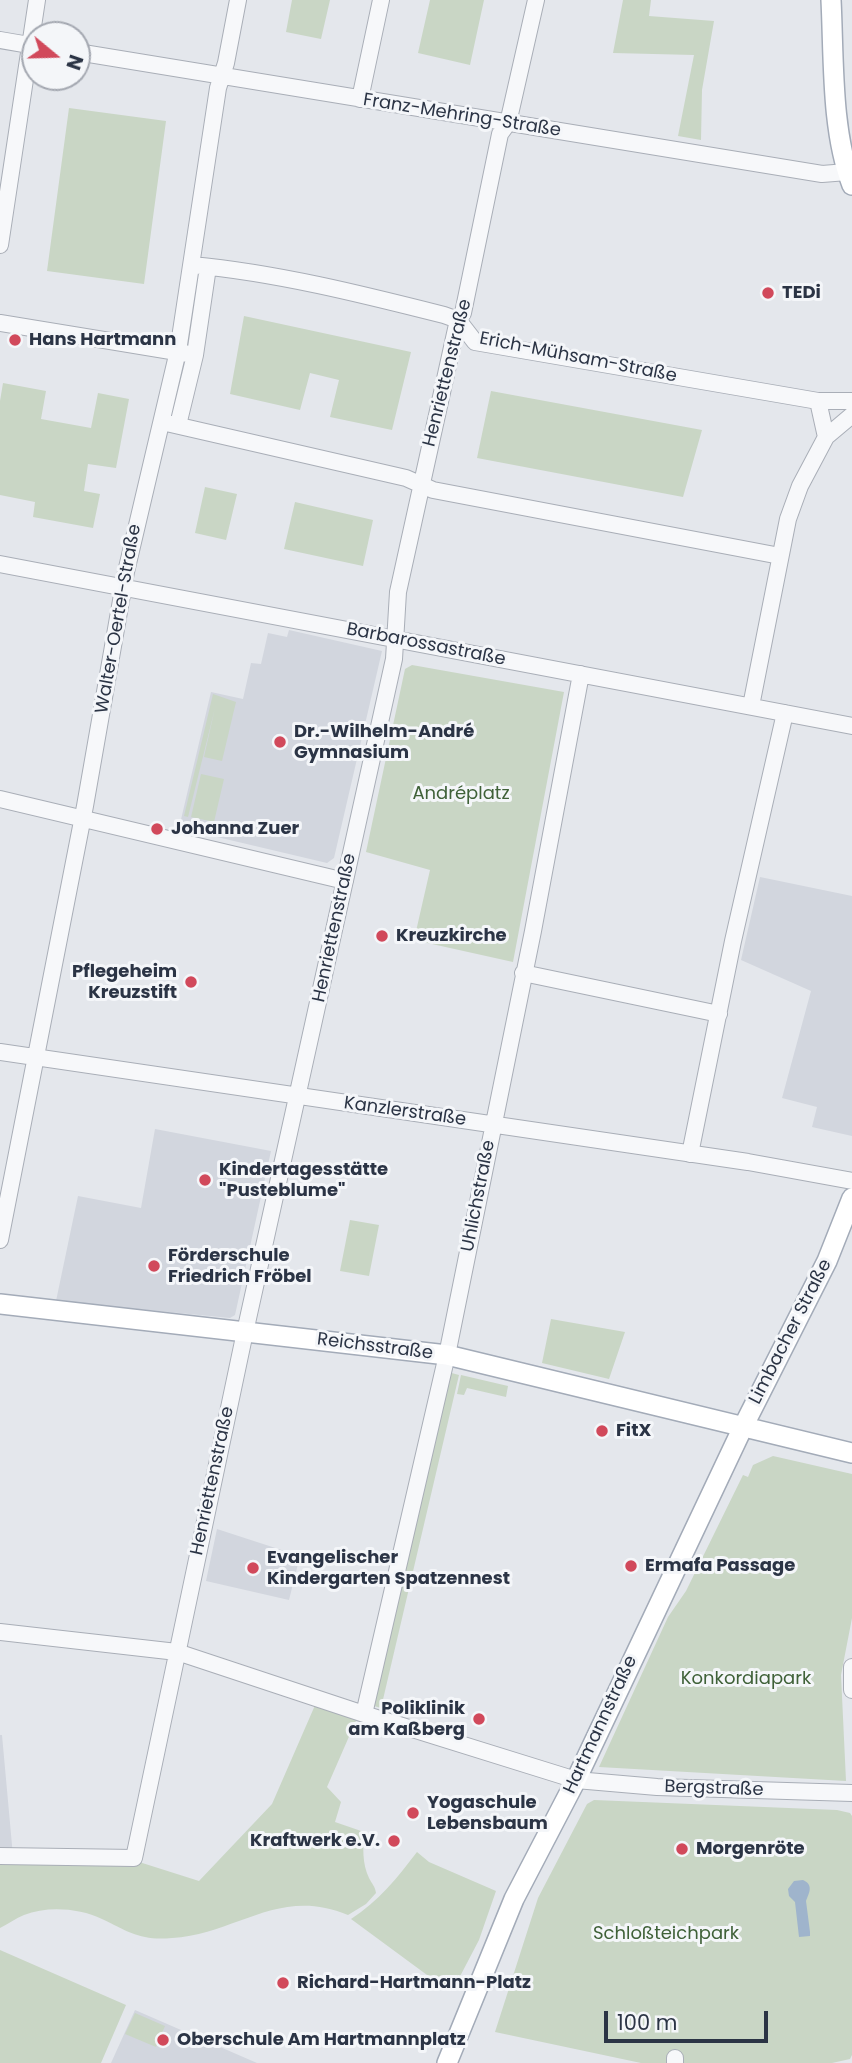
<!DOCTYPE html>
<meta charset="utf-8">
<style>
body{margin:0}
#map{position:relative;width:852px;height:2063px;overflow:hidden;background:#e4e7ec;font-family:Poppins,sans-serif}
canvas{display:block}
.north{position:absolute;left:21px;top:21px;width:70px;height:70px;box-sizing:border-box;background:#f4f6f9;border:2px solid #a4a8b1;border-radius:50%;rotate:109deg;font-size:19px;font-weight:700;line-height:28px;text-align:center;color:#2b3445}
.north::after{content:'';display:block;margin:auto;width:24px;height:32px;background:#d1495b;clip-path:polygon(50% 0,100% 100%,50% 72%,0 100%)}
.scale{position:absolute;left:604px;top:2011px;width:164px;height:32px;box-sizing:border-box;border:4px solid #2b3445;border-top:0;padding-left:9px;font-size:21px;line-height:24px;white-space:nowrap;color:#2b3445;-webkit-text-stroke:5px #f4f6f9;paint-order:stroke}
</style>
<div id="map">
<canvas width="852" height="2063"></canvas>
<div class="north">N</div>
<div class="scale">100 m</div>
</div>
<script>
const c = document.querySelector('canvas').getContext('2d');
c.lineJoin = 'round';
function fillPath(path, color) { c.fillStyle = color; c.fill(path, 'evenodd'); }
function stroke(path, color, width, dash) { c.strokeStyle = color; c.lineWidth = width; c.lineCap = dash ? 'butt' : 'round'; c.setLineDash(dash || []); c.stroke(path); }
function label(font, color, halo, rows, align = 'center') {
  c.font = font + ' Poppins,sans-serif'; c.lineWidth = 6; c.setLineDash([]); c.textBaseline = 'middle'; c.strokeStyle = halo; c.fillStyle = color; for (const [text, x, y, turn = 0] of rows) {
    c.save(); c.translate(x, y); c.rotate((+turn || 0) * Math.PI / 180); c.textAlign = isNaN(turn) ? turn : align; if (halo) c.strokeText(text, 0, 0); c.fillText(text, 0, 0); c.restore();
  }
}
const built = new Path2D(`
 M289,630L382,651L334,858L327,863L179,828L211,692L243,699L251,663L261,664L268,633L287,637Z
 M760,877L852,896V1136L812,1127L817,1107L782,1098L811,991L741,960Z
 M155,1129L271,1151L235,1315L230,1318L56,1301L78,1196L141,1208Z
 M217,1529L300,1556L289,1600L206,1581Z
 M0,1735H2L13,1856H0Z
 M135,2010L257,2063H111Z`);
const green = new Path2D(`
 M292,0H330L321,39L286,32Z
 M430,0H484L470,65L418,53Z
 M623,0H651L649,16L714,21L702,90L701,140L678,136L694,55L613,53Z
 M69,108L166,121L144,284L47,271Z
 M244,316L411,352L392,430L330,417L339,380L310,373L300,410L230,394Z
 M3,383L46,391L41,419L91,428L98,393L129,399L116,468L88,464L84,491L100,494L93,528L33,517L35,502L0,495V401Z
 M491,391L702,430L683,497L477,458Z
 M205,487L237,494L226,540L195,533Z
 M295,502L373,520L363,566L284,549Z
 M412,665L564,692L513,962L414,940L430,870L366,852L405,669Z
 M213,694L236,702L222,761L204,757L215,708L188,817L184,816Z
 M201,774L224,779L214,822L191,817Z
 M350,1220L379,1225L369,1276L340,1271Z
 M551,1319L625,1332L609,1379L542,1363Z
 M448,1372L459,1375L381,1708L374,1706Z
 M461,1375L508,1386L506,1397L467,1388L464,1395L457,1394Z
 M773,1456L852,1474V1618L841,1675L846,1781L599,1767L668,1617L686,1591L743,1475L748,1477L753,1465Z
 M316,1703L358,1716L327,1787L341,1802L335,1822L364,1832C363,1847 362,1864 369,1878C372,1884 375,1886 376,1893L366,1904L348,1915C279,1886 237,1934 172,1938C141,1941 129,1932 102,1919C79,1908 47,1906 24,1915C16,1918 8,1924 0,1928V1861H136L199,1881L272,1804Z
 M594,1800L837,1810L850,1813L852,1816V2055L850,2059L832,2063H641L495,2032L538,1898L587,1804Z
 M417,1852L429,1862L496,1891L479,1940L456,1984L442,1986L351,1919C379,1901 397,1878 417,1852Z
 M0,1950L126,2005L101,2063H0Z
 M135,2013L165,2026L156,2047L125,2034Z`);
const water = new Path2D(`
 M803,1880C814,1885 809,1893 806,1901L810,1932V1936L799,1937L795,1902L789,1896L788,1889L794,1881Z`);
const minor = new Path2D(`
 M0,40L35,46
 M77,52L822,174L847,172
 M360,99L381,0
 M0,245L37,0
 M192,265C277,273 361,294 444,315L458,320L475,342L818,401H852
 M0,323L195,355
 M818,401L826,437
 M162,422L406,478L433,490L780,556
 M178,425L195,355L208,267
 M0,564L852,726
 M751,706L788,519L800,486L826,437L852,415
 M0,799L345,881
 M523,973L719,1014
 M0,1052L748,1162L852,1181
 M690,1154L733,941L785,713
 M0,1240L85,806L126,572L178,351L218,88L226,63L238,0
 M0,1632L177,1652L364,1714L576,1780L657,1787L852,1793
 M852,1667V1690
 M364,1714L447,1355L533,931L581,674
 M0,1856L134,1858L245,1332L394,659L398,592L458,320L463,313L500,134L508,123L536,0
 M675,2063V2058`);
const major = new Path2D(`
 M831,0C834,59 831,130 852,185
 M0,1304L447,1355L852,1453
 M447,2063L514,1899L576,1780L743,1427L827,1261L852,1198`);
const markers = [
 [768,293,7,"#d1495b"],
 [15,340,7,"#d1495b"],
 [280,742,7,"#d1495b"],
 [157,829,7,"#d1495b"],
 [382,936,7,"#d1495b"],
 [191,982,7,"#d1495b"],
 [205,1180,7,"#d1495b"],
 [154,1266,7,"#d1495b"],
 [602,1431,7,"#d1495b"],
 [631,1566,7,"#d1495b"],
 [253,1568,7,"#d1495b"],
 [479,1719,7,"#d1495b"],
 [413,1813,7,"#d1495b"],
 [394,1841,7,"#d1495b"],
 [682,1849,7,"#d1495b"],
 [283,1983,7,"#d1495b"],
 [163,2040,7,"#d1495b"]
];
const streetNames = [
 ["Franz-Mehring-Straße",462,116,9],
 ["Erich-Mühsam-Straße",578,358,11],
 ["Henriettenstraße",448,373,-76],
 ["Walter-Oertel-Straße",119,619,-80],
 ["Barbarossastraße",426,645,11],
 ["Henriettenstraße",335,928,-78],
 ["Kanzlerstraße",405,1112,8],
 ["Uhlichstraße",479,1196,-79],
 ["Limbacher Straße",791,1332,-63],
 ["Reichsstraße",375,1347,7],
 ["Henriettenstraße",213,1481,-78],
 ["Hartmannstraße",601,1725,-65],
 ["Bergstraße",714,1789,2]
];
const poiNames = [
 ["TEDi",782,293],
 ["Hans Hartmann",29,340],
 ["Dr.-Wilhelm-André",294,732],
 ["Gymnasium",294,753],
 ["Johanna Zuer",171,829],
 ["Kreuzkirche",396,936],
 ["Pflegeheim",177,972,"right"],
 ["Kreuzstift",177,993,"right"],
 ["Kindertagesstätte",219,1170],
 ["\"Pusteblume\"",219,1191],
 ["Förderschule",168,1256],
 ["Friedrich Fröbel",168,1277],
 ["FitX",616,1431],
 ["Evangelischer",267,1558],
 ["Kindergarten Spatzennest",267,1579],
 ["Ermafa Passage",645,1566],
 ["Poliklinik",465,1709,"right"],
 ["am Kaßberg",465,1730,"right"],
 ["Yogaschule",427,1803],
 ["Lebensbaum",427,1824],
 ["Kraftwerk e.V.",380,1841,"right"],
 ["Morgenröte",696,1849],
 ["Richard-Hartmann-Platz",297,1983],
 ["Oberschule Am Hartmannplatz",177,2040]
];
const parkNames = [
 ["Andréplatz",461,794],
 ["Konkordiapark",746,1679],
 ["Schloßteichpark",666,1934]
];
fillPath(built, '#d2d6de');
fillPath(green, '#c9d6c5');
fillPath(water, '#9fb4cc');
stroke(minor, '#a9aeb7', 18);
stroke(major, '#a3abb8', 22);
stroke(minor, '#f7f8fa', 16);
stroke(major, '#fff', 19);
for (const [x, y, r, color] of markers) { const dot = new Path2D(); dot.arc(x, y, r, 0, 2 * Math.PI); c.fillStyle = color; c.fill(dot); stroke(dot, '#f4f6f9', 2.5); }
label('18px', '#2b3445', '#f4f6f9', streetNames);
label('bold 18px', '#2b3445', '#f4f6f9', poiNames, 'left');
label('18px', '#3f6138', '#f4f6f9', parkNames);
</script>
